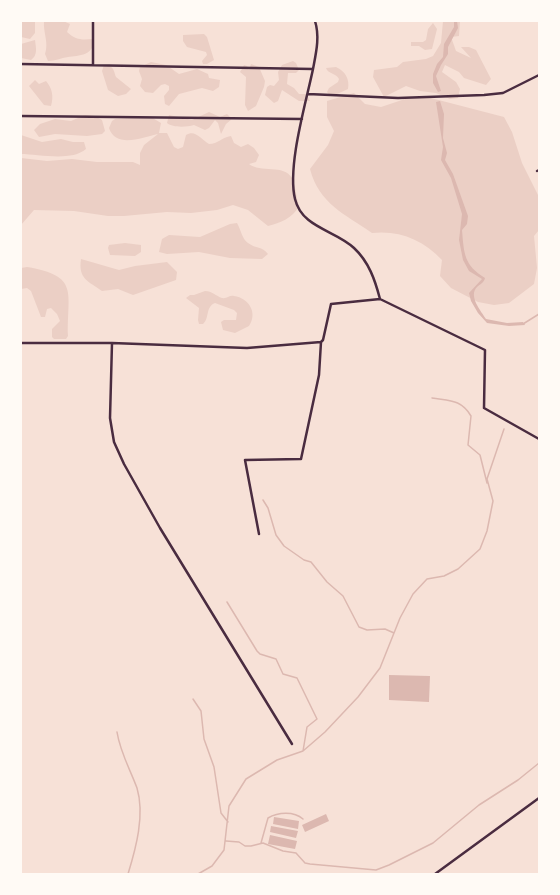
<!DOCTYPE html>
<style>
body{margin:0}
#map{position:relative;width:560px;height:895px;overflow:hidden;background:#f7e1d7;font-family:Barlow,sans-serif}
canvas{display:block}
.frame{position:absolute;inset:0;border:22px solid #fffaf5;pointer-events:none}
</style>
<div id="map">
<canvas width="560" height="895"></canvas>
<div class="frame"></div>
</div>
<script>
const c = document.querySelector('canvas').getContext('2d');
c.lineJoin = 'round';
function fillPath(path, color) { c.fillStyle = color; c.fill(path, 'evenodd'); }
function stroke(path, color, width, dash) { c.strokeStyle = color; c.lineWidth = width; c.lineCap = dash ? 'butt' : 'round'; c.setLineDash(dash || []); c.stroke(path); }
const green = new Path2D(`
 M21,21H35V33L30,39L21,37Z
 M44,21H63L70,24L67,32C76,40 81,40 93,39C96,55 78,56 68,57C61,58 55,61 48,61L45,54C49,42 43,33 44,21Z
 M443,21H460L459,36L451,37L456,51L471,58L461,47H469L476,50L491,79L486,85L464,78L459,72L445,65L442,72L456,82L460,89L458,98L450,99L436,93L420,91L406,86L384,97L373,77L374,70L397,67L403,62L426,59L433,56L441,43Z
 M433,23L437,29L432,49L425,50L419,46H411V42H423L426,40L428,29Z
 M204,34L207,37L214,60L207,64H203L202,61L207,55L206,52L187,47L183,41V35Z
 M35,40C36,48 38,55 31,60L21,58V44Z
 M293,61L296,63L299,70L296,73H288L287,84L294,88L299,94H306L310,101H299L282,90L278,101L274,103L265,95L267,87L270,85L274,86L279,80L278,72L282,65Z
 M151,62L166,65L179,74L197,69L208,74L209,78L220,80L219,87L213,91L202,88L179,94L169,106L165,104L164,96L169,90V86L165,84L161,85L153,93L145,92L140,86L142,79L139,71L140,67Z
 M251,64L259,67L265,81L264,87L256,106L248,111L245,105L246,77L240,72L244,65L247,66L249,70Z
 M104,65C114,67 113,68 116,77L131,89L126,94L118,96L108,90L102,71Z
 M336,67C345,71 350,79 348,89L335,95H329L327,92L329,88L338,82L339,79C336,73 328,74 326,68Z
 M35,80L39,84L46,81C52,88 54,96 51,106L44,105L29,86Z
 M354,93L365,104L381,107L411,97H427L504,117L512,132L522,163L539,197V230L534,236L537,268L534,284L509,303L494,305L478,302L451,288L440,276L442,260C423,240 400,230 372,233C345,214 319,204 310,169L328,145L334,131L327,117V101Z
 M209,112L220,117L227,114L232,119L226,124L221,134L218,123L215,120L209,128L205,130L194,125C187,127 173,128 167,123L169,115L192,120Z
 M85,115L95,116L102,120L105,131L102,134L87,136L55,134L39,137L34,130L40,124L55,119L71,121Z
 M151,117L161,123L159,133H167L174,147L178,149L183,147L186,135C195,129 201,139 209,144C218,144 222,137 231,136L234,143L241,147L248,144L254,148L259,155L256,162L249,164C260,173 284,164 292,178C296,187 296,197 299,206C293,218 280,223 268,226L248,210L233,205L217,210L191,213L167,212L124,216H108L74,211L34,210L21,225V158L47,161L72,159L97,162H133L140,165V153L144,145L158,134C143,137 116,149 109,128L112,121L115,119Z
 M21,135L42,142L61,139L73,142H84L86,149C71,162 38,154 21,154Z
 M237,223C241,230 242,239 248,243C256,249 262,246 268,254L262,259L230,258L199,252L167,254L159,252L162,239L169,235L200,237L230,224Z
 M125,243L141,245V252L135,256L110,255L108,248L109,245Z
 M81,259L119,270L135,266L167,262L177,272L176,280L133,295L118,289L102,291C88,281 78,279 81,259Z
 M27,267C80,276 67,292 68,336L66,339H54L52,337V329L60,321L57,314L51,308L47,309L45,317H41L31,291L27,288L21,289V268Z
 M205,291C212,291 216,296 222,298C227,299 229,295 234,296C249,298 258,313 249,326L235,333L223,330L221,322L224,320H236L237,313L234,310L215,303C205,307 210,318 203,324H199L198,320L199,308L186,298L190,295H194Z`);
const water = new Path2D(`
 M454,21H457L458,28L448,47V54L441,65L436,76L441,91L438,92L433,83V74L437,64L443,57L444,44L454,27Z
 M440,101L444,114L443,138L447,153L445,160L453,174L468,216L467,224L462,230C464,254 464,265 485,278C484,283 480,284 477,287C468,296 481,311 486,319L507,323L523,322L525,325L509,326L487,323L478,313L471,301L469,293L482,279L469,271L463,260L459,240L462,214L451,178L441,160L443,147L436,102Z
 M389,675L430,676L429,702L389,700Z
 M326,814L329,821L305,832L302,825Z
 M274,817L299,821L298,829L273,824Z
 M271,826L298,831L296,838L270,832Z
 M270,835L297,841L295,849L268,844Z`);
const stream = new Path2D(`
 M523,324L539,314
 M432,398C449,401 461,399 471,416L468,445L480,455L487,483
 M263,500L268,508L276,535L284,546L304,560L311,562L327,582L343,596L359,627L367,630L385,629L394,633
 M227,602L257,651L260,654L276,659L283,674L297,678L317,719L307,727L303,751
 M193,699L201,711L204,739L214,767L221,813L228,822
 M117,732C120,752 130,769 137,788C145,815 136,848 128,874
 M226,841L239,842L245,846H251L263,843L283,851L296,853L305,863L310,864L376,870L389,865L433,843L479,805L518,780L539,763
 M261,843L268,818C278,812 294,811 303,819
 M198,874L212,866L224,850L229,806L246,779L277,760L303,751L325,732L358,697L380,668L400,618L413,594L427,579L444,576L458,569L480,549L487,531L493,501L487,479L504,429`);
const minor = new Path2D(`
 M315,21C320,37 316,53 313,69C306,103 287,166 295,199C302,228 335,230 354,248C369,262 375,280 380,299
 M21,64L313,69
 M93,65V21
 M308,94L398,98L484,95L503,93L539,75
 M21,116L302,119
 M537,171L539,170
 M21,343H112L247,348L321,342L323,340L331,304L380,299L485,350L484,408L539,439
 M112,343L110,418L114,442L124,464L160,528L292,744
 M259,534L245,460L301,459L319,375L321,342
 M435,874L539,798`);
fillPath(green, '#ebcfc5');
fillPath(water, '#dcb8b0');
stroke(stream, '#dcb8b0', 1.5);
stroke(minor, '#4a2c40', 2.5);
</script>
